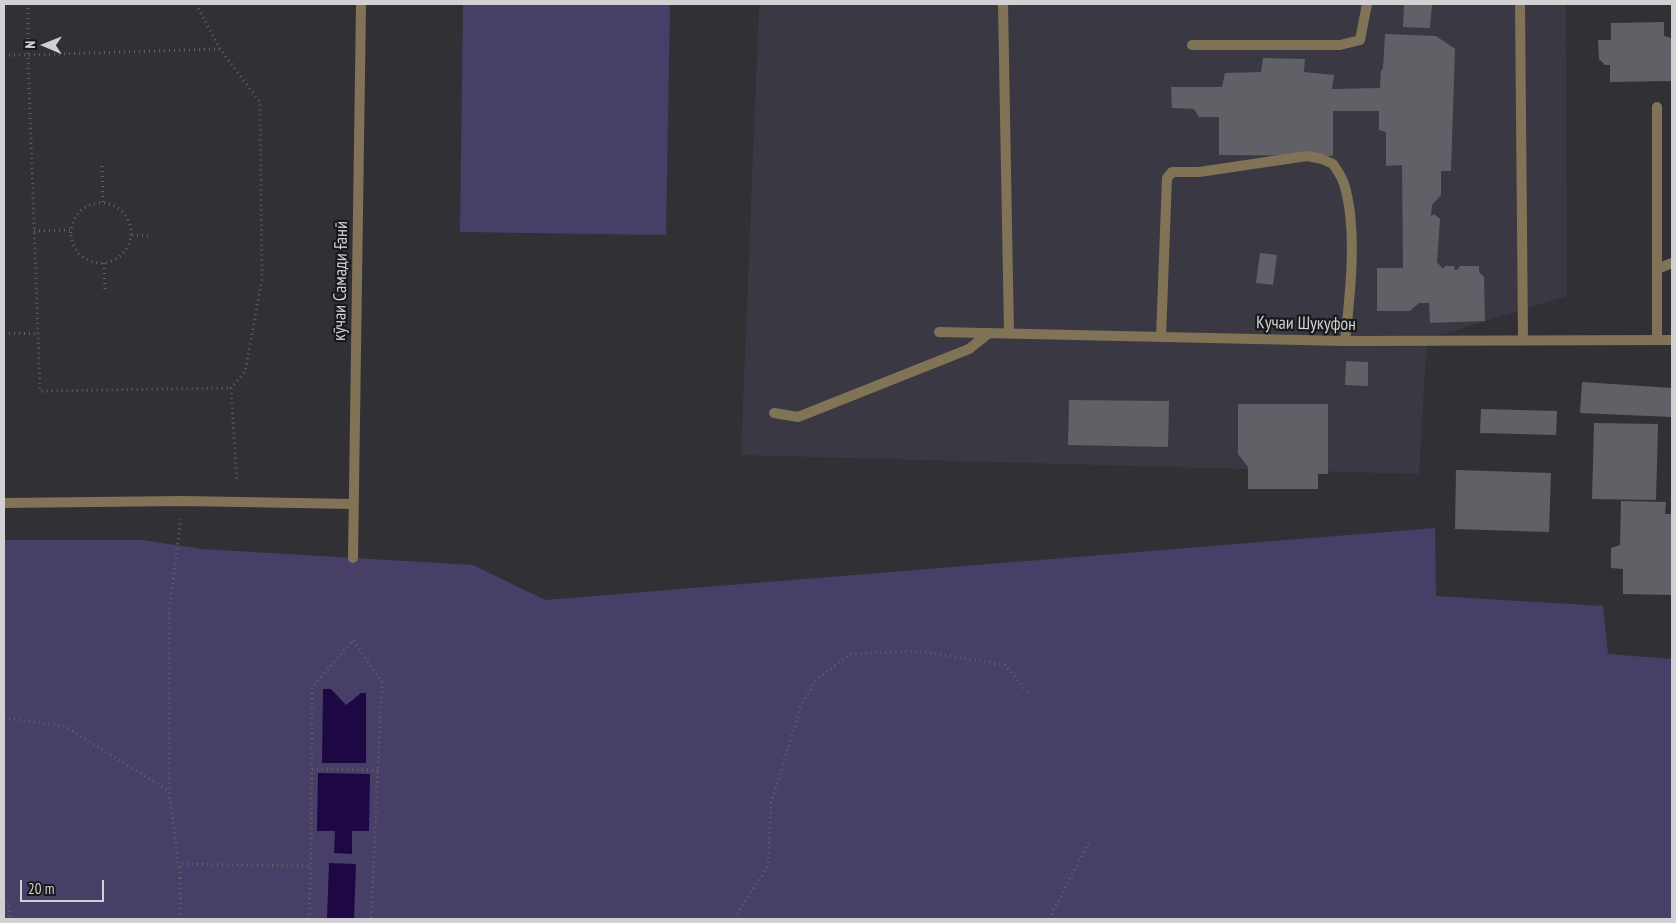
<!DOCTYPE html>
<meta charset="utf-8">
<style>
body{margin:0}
#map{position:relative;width:1676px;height:923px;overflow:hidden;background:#313035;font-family:"PT Sans Narrow",sans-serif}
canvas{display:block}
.frame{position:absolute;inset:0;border:5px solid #d1d1d4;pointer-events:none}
.north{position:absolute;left:20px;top:20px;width:50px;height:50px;-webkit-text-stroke:4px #19181b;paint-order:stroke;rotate:271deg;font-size:14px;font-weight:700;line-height:20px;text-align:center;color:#d1d1d4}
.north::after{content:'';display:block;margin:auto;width:18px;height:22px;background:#d1d1d4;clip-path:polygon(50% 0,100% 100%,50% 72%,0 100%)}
.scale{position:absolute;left:20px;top:880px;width:84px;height:22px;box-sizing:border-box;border:2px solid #d1d1d4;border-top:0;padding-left:6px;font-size:15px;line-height:18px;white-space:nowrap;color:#d1d1d4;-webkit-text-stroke:4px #19181b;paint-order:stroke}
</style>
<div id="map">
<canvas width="1676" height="923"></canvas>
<div class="frame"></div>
<div class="north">N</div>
<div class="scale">20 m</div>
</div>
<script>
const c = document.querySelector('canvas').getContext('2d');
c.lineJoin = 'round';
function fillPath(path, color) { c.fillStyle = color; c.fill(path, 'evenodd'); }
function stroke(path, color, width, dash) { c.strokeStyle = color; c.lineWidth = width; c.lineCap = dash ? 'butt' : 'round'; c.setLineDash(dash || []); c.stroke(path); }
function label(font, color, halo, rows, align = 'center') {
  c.font = font + ' "PT Sans Narrow",sans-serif'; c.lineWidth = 4.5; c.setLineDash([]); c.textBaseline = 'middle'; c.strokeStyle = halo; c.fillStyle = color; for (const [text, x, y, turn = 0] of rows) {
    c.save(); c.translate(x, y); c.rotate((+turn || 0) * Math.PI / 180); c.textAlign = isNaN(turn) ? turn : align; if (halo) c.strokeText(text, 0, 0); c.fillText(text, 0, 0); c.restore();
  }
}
const built = new Path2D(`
 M759,4H1566L1567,296L1427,339L1419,474L741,455Z`);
const green = new Path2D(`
 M463,4H670L666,235L460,232Z
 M1435,528L1436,596L1603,606L1608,654L1672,659V919H4V540H142L202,549L473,565L545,600Z`);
const water = new Path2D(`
 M323,689H331L346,705L361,693H366V763H322Z
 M318,773L370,774L369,831H352V854L334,853L335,831H317Z
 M329,863L356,864L354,919H327Z`);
const building = new Path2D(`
 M1404,4H1432L1430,28L1403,27Z
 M1664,22V36L1668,37L1672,39L1671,81L1610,82V65H1605L1599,59L1598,40H1611V23Z
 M1385,34L1436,36L1455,49L1451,171H1441V195L1432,205L1431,216L1434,214L1440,219L1437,262L1443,269L1445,266H1454L1455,270H1457L1460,266H1479V272L1484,277L1485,321L1430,323L1429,303H1419L1410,311H1377V268H1403L1402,165L1386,166V132L1379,130V111H1333V156L1219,155V117H1199L1194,109L1172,108L1171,87H1222L1225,73L1261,72L1263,58L1305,59L1304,72L1334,75L1332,89L1380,88L1381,71L1383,68Z
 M1260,253L1277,255L1273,285L1256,283Z
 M1346,361L1368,362V386L1345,385Z
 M1582,382L1672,388V417L1580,413Z
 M1069,400L1169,401L1168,447L1068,445Z
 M1238,404H1328V474H1318V489H1248V467L1238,454Z
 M1481,409L1557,411L1556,435L1480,433Z
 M1594,423L1658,424L1656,500L1592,499Z
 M1456,470L1551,473L1549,532L1455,529Z
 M1621,501L1666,502L1665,514H1672V595L1623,594V569L1611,568V548L1620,545Z`);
const path = new Path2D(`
 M196,4L220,49L260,102L262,279L245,372L231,388L237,482
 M220,49L28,55L40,391L231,388
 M4,55H28V4
 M102,166L103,202
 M71 233a30 30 0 1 1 60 0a30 30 0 1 1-60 0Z
 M34,231L70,230
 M132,235L149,236
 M104,263L105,291
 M4,333L38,334
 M4,718L64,726L169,791
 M312,769L378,770
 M180,867V864L311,866
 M180,878L169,791V612L181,519
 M180,878L181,919
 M4,897L9,908L11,919
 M309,919L311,866L312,688L353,640L382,682L371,919
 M737,919L738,912L768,867L771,803L801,706L816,680L850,654L919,651L1005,665L1028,693
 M1049,919L1090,840`);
const service = new Path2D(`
 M1003,4L1009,333
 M1520,4L1523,340
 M1192,45H1340L1360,40L1367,4
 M1657,107V340
 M1657,269L1672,263
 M1161,337L1167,178L1172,172H1199L1307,156L1322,159L1333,164C1337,170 1342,177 1344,184C1358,228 1350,296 1345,341
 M774,413L798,417L969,349L989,333`);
const minor = new Path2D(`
 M939,332L1345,341L1672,340
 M4,503L183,501L354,504
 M353,558L361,4`);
const streetNames = [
 ["кӯчаи Самади Ғанӣ",341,281,-89],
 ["Кучаи Шукуфон",1306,324,1]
];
fillPath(built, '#393843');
fillPath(green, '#483f68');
fillPath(water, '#1e0843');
fillPath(building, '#616066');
stroke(path, '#616165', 3, [1, 4]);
stroke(service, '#807356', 10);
stroke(minor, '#807356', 10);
label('18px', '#d1d1d4', '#19181b', streetNames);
</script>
